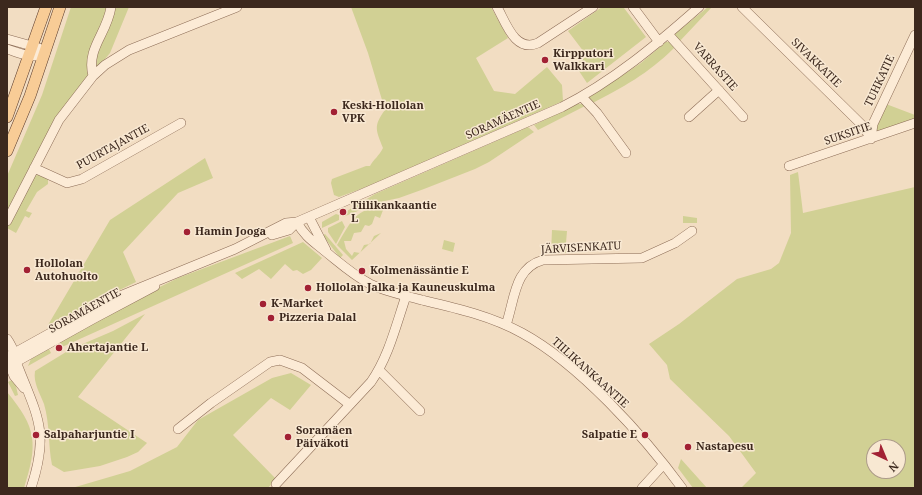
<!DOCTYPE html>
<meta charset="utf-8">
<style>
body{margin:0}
#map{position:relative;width:922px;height:495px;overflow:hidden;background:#f2ddc2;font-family:"Noto Serif",serif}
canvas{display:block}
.frame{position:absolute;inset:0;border:8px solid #3c281d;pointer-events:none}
.north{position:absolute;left:866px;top:439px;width:40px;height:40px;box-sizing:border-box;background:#f8e8d2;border:1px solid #ad9b8a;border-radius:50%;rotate:136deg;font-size:11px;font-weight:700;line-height:16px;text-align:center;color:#3c281d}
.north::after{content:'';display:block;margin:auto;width:14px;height:18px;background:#a22134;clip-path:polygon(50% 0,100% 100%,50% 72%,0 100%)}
</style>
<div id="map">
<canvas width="922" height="495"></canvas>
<div class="frame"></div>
<div class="north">N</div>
</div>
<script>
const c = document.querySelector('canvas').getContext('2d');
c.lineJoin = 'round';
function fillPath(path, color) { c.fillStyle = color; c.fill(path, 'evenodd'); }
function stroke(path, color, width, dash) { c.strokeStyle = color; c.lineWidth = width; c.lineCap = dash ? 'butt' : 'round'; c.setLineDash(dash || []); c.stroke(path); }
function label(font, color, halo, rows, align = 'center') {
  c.font = font + ' "Noto Serif",serif'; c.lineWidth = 3; c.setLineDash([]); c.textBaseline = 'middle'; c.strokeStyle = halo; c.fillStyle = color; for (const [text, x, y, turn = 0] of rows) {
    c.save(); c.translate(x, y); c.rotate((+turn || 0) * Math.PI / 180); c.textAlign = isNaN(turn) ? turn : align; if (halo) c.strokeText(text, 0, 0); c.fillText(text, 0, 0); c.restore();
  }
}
const green = new Path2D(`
 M71,7H129L110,53L53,123L7,219V176L42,95Z
 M351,7H491L508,38L476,58L494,91L515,94L547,67L562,85L563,101L369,186L339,197L334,195L331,183L332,179L366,166H370C374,159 379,156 383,148C376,130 373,126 385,110L368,53Z
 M602,7L624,8L646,37L587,83L575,65L587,56L568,31Z
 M708,7H712L679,42L674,36L676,33Z
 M666,42H671L674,48C648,74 623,87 591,104L588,98L641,63Z
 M577,104H583L585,106L538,130L534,125Z
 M886,104L915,115V120L877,131L876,125Z
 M528,127L534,132L489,162L475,169L424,189L399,198L380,202L343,217L342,216L347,213V211L375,194Z
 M205,158L213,178L178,193L123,252L136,282L48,325L110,220Z
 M798,172L803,213L915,187V488H741L756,473L729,436L670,379L667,365L649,344L679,324L737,279L771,269L779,263L791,233L790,175ZM874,447H898V471H874Z
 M41,174L48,176V184L37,192L26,211L32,213L29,218L25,216L16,233L7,228L34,176Z
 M385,205L380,218L375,216L372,224L369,226L365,225L361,232L354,233L351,241H344L346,249L352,256L354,252L360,253L364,245L370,244L374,236L381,233L352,260L337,245C352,220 354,210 385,205Z
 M336,214L339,215V220L322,228V222Z
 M683,216L697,218V223H683Z
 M342,221L345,227L336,244L328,232V228Z
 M552,230L567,231L566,243H570V253H551Z
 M325,234L343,255L340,258L324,237L322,236Z
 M290,236L293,243L62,347L59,343L76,331L119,307L178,278Z
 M444,240L455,243L453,252L442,249Z
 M303,242L322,258L311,270L303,274L297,270L293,271L285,264L271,279L259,269L242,279L235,273Z
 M145,314L78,397L147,443L138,452L127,457L100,466L64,472L52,465C48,445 50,424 44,404C40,393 33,383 35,371L71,349L113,331Z
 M49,349L51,353L28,366L31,359Z
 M291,373L311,385L290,410L271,398L233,435L276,479L268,488H72L130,471L177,447L198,420L272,378Z
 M12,380L15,382L18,395L15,396L8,382Z
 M7,392C37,428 38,444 24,488H7Z
 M681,459L707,488H693L678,468Z`);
const minor = new Path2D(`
 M497,7C506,23 515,53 538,43L593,7
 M633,7L659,42
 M742,7L863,126L871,139
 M668,34L743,117
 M7,39L39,48L45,54C32,59 20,53 7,49
 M93,76C86,48 107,34 111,7
 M582,97L597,113L626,153
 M689,117L719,90
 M871,139L873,124L915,35
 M789,166L915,123
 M34,168L67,183L82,179L181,123
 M309,217L326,250
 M7,221L59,120L93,76L105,65L129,50L237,7
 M297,222C304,236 314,242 326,252C341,264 353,275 370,284C386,292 404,295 422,300C456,308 491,316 522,333C579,364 644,436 682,488
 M272,235L289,230L297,222
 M506,325C515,299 514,268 543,260L642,258L675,243L692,231
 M7,339C15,350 13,353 17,364C37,416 50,431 31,488
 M7,357L108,301L235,249L286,223L297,222L562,107C613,81 656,45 699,7
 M8,362L14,376L24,388
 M7,367L93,319L155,286
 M379,370L420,411
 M178,429L211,403L270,362L280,360L302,368L349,404
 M276,484L371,382C389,356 396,325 406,296
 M642,488L663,465`);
const major = new Path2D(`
 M7,117L46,7
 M7,151L30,96L60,7`);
const markers = [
 [545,60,4,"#a22134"],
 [334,112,4,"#a22134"],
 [343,212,4,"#a22134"],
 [187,232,4,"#a22134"],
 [27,270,4,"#a22134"],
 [362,271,4,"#a22134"],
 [308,288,4,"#a22134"],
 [263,304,4,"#a22134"],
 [271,318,4,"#a22134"],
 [59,348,4,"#a22134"],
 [36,435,4,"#a22134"],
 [645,435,4,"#a22134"],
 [288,437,4,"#a22134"],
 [688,447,4,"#a22134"]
];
const poiNames = [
 ["Kirpputori",553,54],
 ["Walkkari",553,67],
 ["Keski-Hollolan",342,106],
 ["VPK",342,119],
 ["Tiilikankaantie",351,206],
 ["L",351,219],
 ["Hamin Jooga",195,232],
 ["Hollolan",35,264],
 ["Autohuolto",35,277],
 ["Kolmenässäntie E",370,271],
 ["Hollolan Jalka ja Kauneuskulma",316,288],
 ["K-Market",271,304],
 ["Pizzeria Dalal",279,318],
 ["Ahertajantie L",67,348],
 ["Soramäen",296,431],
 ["Päiväkoti",296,444],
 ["Salpaharjuntie I",44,435],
 ["Salpatie E",637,435,"right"],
 ["Nastapesu",696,447]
];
const streetNames = [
 ["SIVAKKATIE",816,63,44],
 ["VARRASTIE",715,67,48],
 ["TUHKATIE",880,81,-65],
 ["SORAMÄENTIE",503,120,-24],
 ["SUKSITIE",848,134,-19],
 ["PUURTAJANTIE",113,147,-29],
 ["JÄRVISENKATU",581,248,-3],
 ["SORAMÄENTIE",85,311,-29],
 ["TIILIKANKAANTIE",590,373,42]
];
fillPath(green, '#d1d094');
stroke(minor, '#8d6d57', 10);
stroke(major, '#5b3b2c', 12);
stroke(minor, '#fcebd6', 9);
stroke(major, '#f8cc96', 11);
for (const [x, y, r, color] of markers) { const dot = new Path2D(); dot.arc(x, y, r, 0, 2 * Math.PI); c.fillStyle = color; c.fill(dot); stroke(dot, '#f8e8d2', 1.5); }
label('bold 11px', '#3c281d', '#f8e8d2', poiNames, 'left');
label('11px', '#3c281d', '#f8e8d2', streetNames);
</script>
